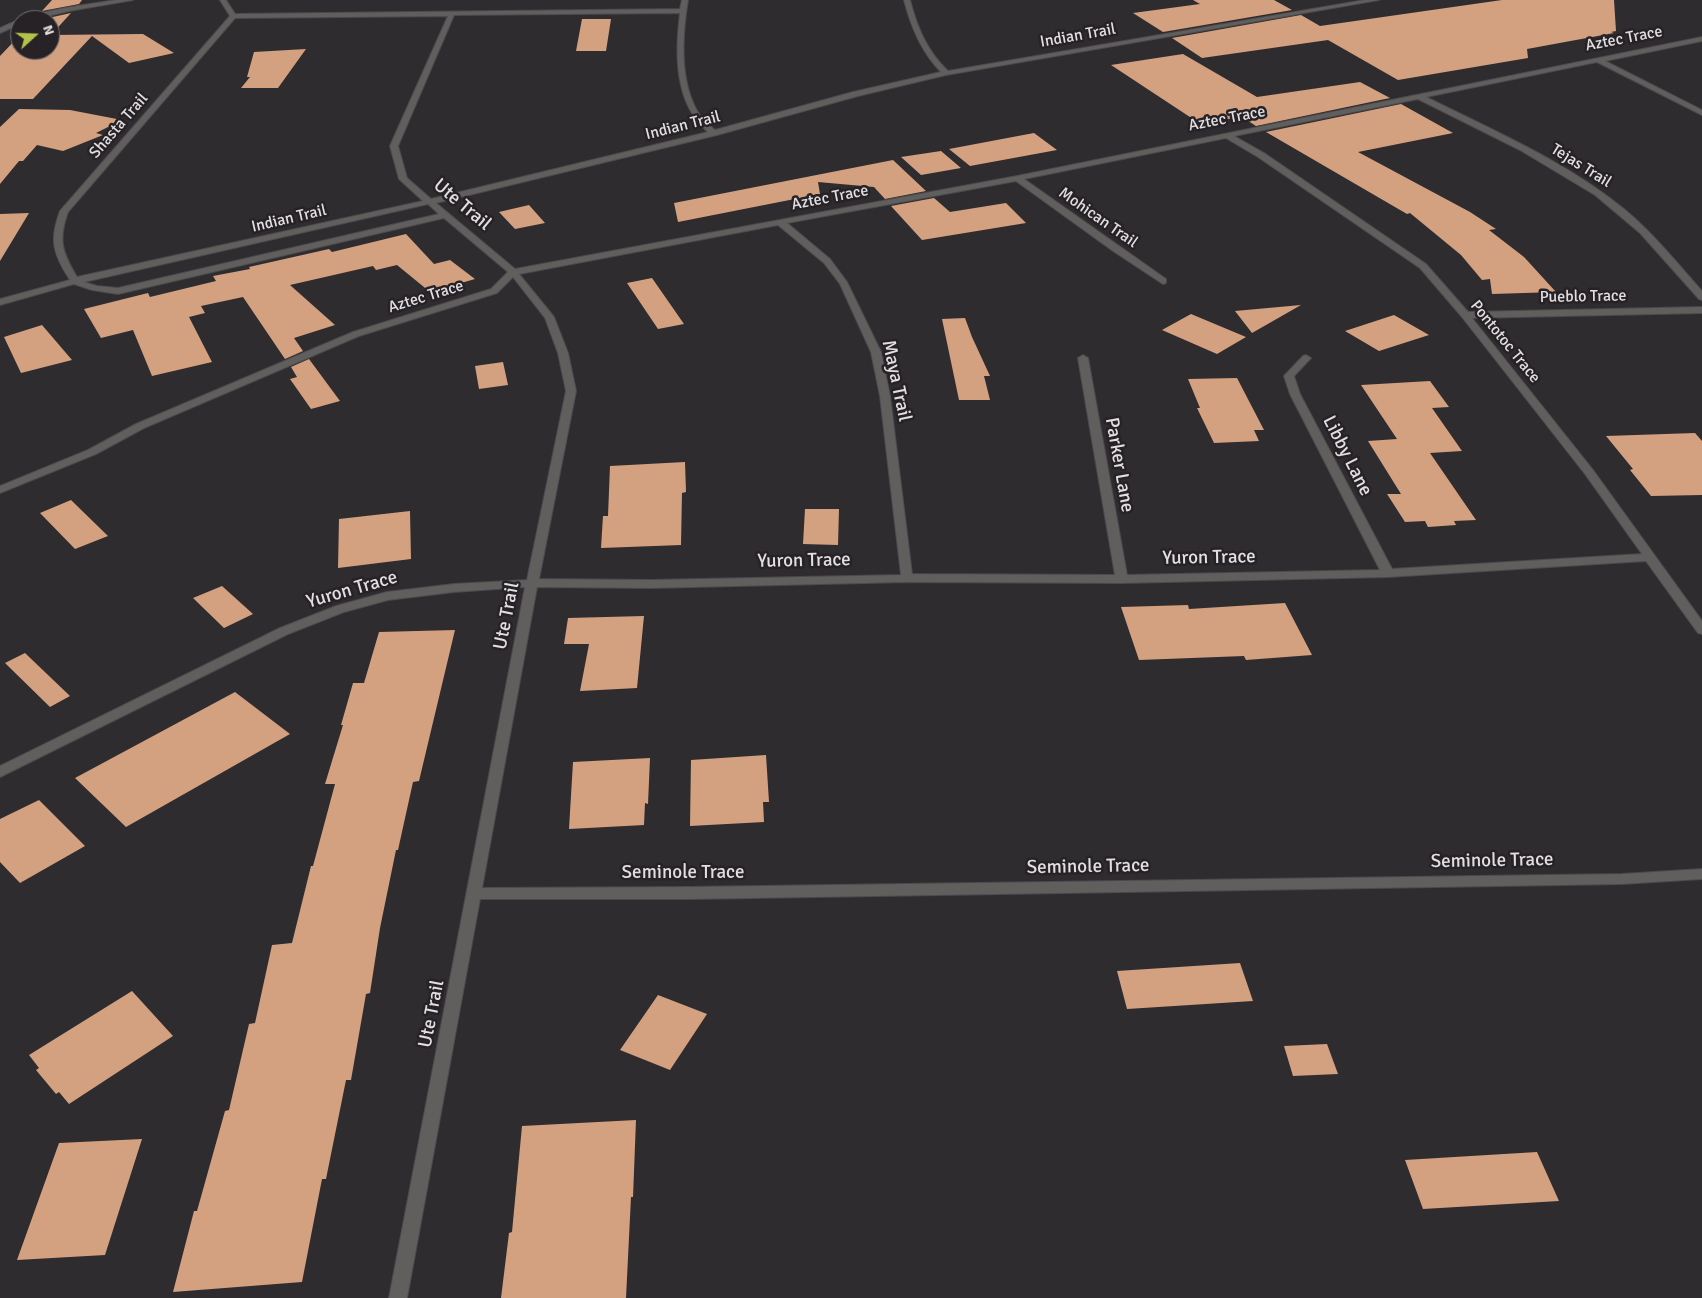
<!DOCTYPE html>
<style>
body{margin:0}
#map{position:relative;width:1702px;height:1298px;overflow:hidden;background:#2f2c30;font-family:Signika,sans-serif}
canvas{display:block}
.north{position:absolute;left:10px;top:10px;width:50px;height:50px;box-sizing:border-box;background:#262226;border:1px solid #716e71;border-radius:50%;rotate:70deg;font-size:14px;font-weight:700;line-height:20px;text-align:center;color:#e2dfe2}
.north::after{content:'';display:block;margin:auto;width:18px;height:22px;background:#b3c24b;clip-path:polygon(50% 0,100% 100%,50% 72%,0 100%)}
</style>
<div id="map">
<canvas width="1702" height="1298"></canvas>
<div class="north">N</div>
</div>
<script>
const c = document.querySelector('canvas').getContext('2d');
c.lineJoin = 'round';
function fillPath(path, color) { c.fillStyle = color; c.fill(path, 'evenodd'); }
function stroke(path, color, width, dash) { c.strokeStyle = color; c.lineWidth = width; c.lineCap = dash ? 'butt' : 'round'; c.setLineDash(dash || []); c.stroke(path); }
function label(font, color, halo, rows, align = 'center') {
  c.font = font + ' Signika,sans-serif'; c.lineWidth = 5; c.setLineDash([]); c.textBaseline = 'middle'; c.strokeStyle = halo; c.fillStyle = color; for (const [text, x, y, turn = 0] of rows) {
    c.save(); c.translate(x, y); c.rotate((+turn || 0) * Math.PI / 180); c.textAlign = isNaN(turn) ? turn : align; if (halo) c.strokeText(text, 0, 0); c.fillText(text, 0, 0); c.restore();
  }
}
const building = new Path2D(`
 M52,0H82L79,4L42,11Z
 M1193,0H1274L1292,10L1163,32L1133,13L1200,4Z
 M1502,0H1614L1616,31L1611,32L1614,33L1527,49L1528,58L1398,80L1328,40L1202,58L1172,38L1301,15L1320,26Z
 M71,13L51,35L143,34L174,53L129,63L92,36L33,99H0V56L20,35V50H50V20H39Z
 M582,19H611L606,51H576Z
 M306,49L278,88H241L250,77H247L254,52Z
 M1183,54L1257,97L1360,82L1390,98L1256,126L1242,117L1199,123L1111,65Z
 M1401,104L1453,133L1358,152L1470,212L1496,229L1489,230L1524,257L1556,292L1492,294L1490,279L1482,280L1461,255L1410,213L1407,214L1266,132Z
 M19,109L70,110L122,120L96,133L103,135L63,151L37,145L23,161H19L0,184V127Z
 M1034,133L1057,150L970,166L949,149Z
 M941,151L961,168L921,175L901,157Z
 M893,160L926,191L885,199L874,187L818,182L820,194L678,222L674,203Z
 M934,198L950,212L1006,203L1026,223L922,240L891,206Z
 M529,205L545,223L515,229L499,212Z
 M29,213L0,261V214Z
 M406,234L434,264L450,260L475,279L430,292L397,265L376,270L373,266L290,285L335,325L294,338L303,351L285,359L243,297L201,306L205,313L189,317L212,362L152,376L133,330L101,338L84,309L148,293L150,297L216,281L213,276L250,269L249,267L329,249L332,252Z
 M652,278L684,324L658,329L627,283Z
 M1301,305L1252,333L1235,311Z
 M1191,314L1246,337L1217,354L1162,330Z
 M1394,315L1429,335L1379,351L1345,331Z
 M965,318L972,337L990,376H984L990,400H959L942,319Z
 M42,325L72,360L21,373L4,337Z
 M309,359L340,401L311,409L290,379L297,377L291,367Z
 M503,362L508,385L479,389L475,366Z
 M1237,378L1264,430H1254L1259,441L1214,443L1197,408H1200L1188,379Z
 M1430,381L1449,407L1432,408L1462,451L1430,453L1476,520L1454,521L1456,525L1428,527L1425,521L1405,522L1387,494H1401L1368,441L1397,439L1361,385Z
 M1695,433L1702,441V495L1651,496L1630,470L1633,469L1606,436Z
 M685,462L686,492L682,493L681,545L601,548L603,516H608L610,466Z
 M71,500L108,536L75,549L40,513Z
 M805,509H839L838,545L803,544Z
 M410,511L411,559L338,568L339,519Z
 M222,586L253,614L224,628L193,598Z
 M1285,603L1312,655L1246,660L1244,656L1139,660L1121,607L1188,605L1189,609Z
 M644,616L637,688L580,691L589,644H564L568,618Z
 M455,630L419,781L413,782L398,850H396L380,928L370,993L366,994L351,1080H346L326,1179H322L302,1282L173,1292L194,1211H197L225,1111L229,1110L249,1024L255,1023L272,945L292,943L311,866H313L335,784H325L343,725H341L353,683H364L379,632Z
 M25,653L70,696L50,707L5,663Z
 M235,692L290,734L126,827L75,778Z
 M766,755L769,802H763L764,822L690,826L691,760Z
 M650,758L648,804L645,803L644,825L569,829L573,762Z
 M39,800L85,846L20,883L0,862V819Z
 M1240,963L1253,1001L1127,1009L1117,971Z
 M132,991L173,1036L69,1104L59,1092L56,1094L36,1070L39,1068L29,1055Z
 M658,995L707,1014L670,1070L620,1050Z
 M1327,1044L1338,1074L1293,1076L1284,1046Z
 M636,1120L633,1197H631L626,1298H501L509,1233L512,1232L522,1126Z
 M142,1139L105,1255L17,1260L59,1143Z
 M1537,1152L1559,1201L1423,1209L1405,1160Z`);
const minor = new Path2D(`
 M117,0H133L69,11L31,20H20V24L0,33V28C36,10 77,6 117,0Z
 M220,0H226L235,14L680,9L682,0H688C682,36 679,82 699,114C703,121 710,126 715,130L853,92L941,72C921,52 911,27 904,0H910C917,27 927,51 948,71L1365,0H1379L946,75L858,96L717,135L436,203L515,269L1017,176L1702,37V41L1605,61L1702,110V115L1597,62L1426,97C1494,131 1565,161 1624,209C1653,233 1677,263 1702,291V300L1699,299L1640,233L1595,195L1520,150L1418,99L1234,136L1264,153L1426,264L1468,312L1702,307V313L1472,318L1593,470L1702,621V634L1698,633L1646,561L1388,577L1122,583L907,582L651,588L537,587L482,888L689,887L1622,874L1702,869V879L1622,884L689,899H480L407,1298H389L525,587L454,592L388,600L344,612L288,634L0,777V766L280,628L336,606L387,592L454,584L527,580L566,391L558,353L545,318L513,277L497,293L359,336L144,428L96,454L0,493V486L88,450L136,424L353,332L491,289L508,272L444,218L118,294L92,290L74,284L0,305V299L70,280C53,254 49,240 60,211L230,16ZM680,13C675,54 674,103 708,132L431,199L407,178L398,146L454,15ZM448,16L390,146L399,179L423,201L77,277C62,252 58,240 68,212L235,18ZM1226,138L1258,157L1420,268L1462,317L1585,474L1642,554L1392,569L1300,394L1294,376L1311,358L1306,355L1303,356L1284,376L1290,394L1380,570L1127,575L1088,358L1083,355L1078,358L1115,575L912,574L890,396L881,352L847,282L830,259L787,223L1016,181L1113,251L1163,284L1166,283V279L1024,179ZM428,204L439,214L118,288L97,286L84,282ZM778,225L824,263L840,284L871,352L880,396L901,575L651,580L539,579L576,391L568,353L554,317L519,274Z`);
const farStreetnames = [
 ["Indian Trail",1078,36,-10],
 ["Aztec Trace",1624,39,-11],
 ["Aztec Trace",1227,119,-11],
 ["Shasta Trail",119,126,-49],
 ["Indian Trail",683,126,-14],
 ["Tejas Trail",1581,166,32],
 ["Aztec Trace",830,198,-11],
 ["Mohican Trail",1098,218,35],
 ["Indian Trail",289,219,-13],
 ["Aztec Trace",426,297,-17],
 ["Pueblo Trace",1583,297,-1],
 ["Pontotoc Trace",1505,342,51]
];
const streetNames = [
 ["Ute Trail",462,205,40],
 ["Maya Trail",896,381,78],
 ["Libby Lane",1347,456,63],
 ["Parker Lane",1119,465,80],
 ["Yuron Trace",1209,558,-1],
 ["Yuron Trace",804,561,-1],
 ["Yuron Trace",352,590,-16],
 ["Ute Trail",507,616,-79],
 ["Seminole Trace",1492,861,-1],
 ["Seminole Trace",1088,867,-1],
 ["Seminole Trace",683,873],
 ["Ute Trail",432,1014,-79]
];
fillPath(building, '#d4a180');
stroke(minor, '#4c494c', 2);
fillPath(minor, '#605f5d');
label('16px', '#e2dfe2', '#262226', farStreetnames);
label('19px', '#e2dfe2', '#262226', streetNames);
</script>
